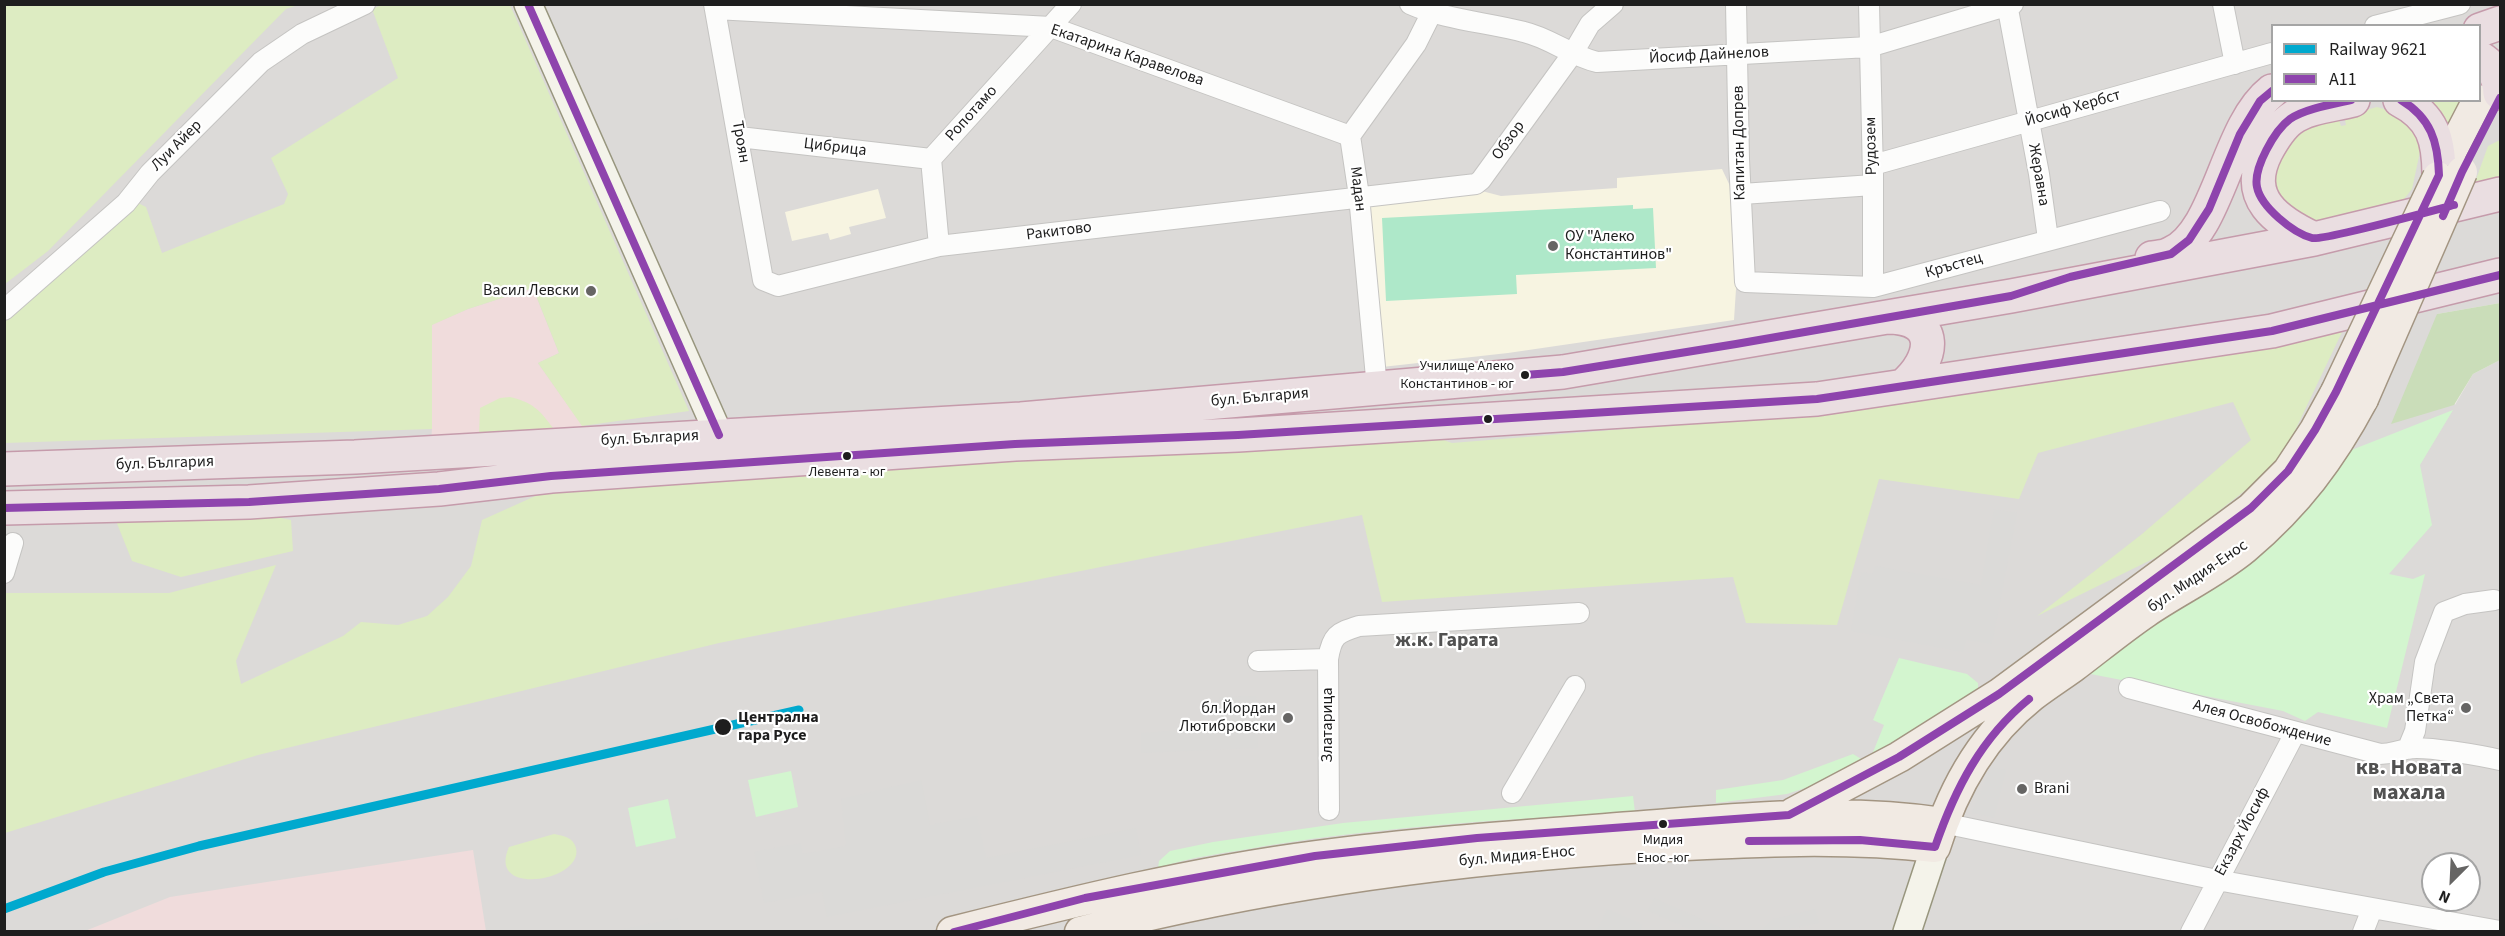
<!DOCTYPE html>
<meta charset="utf-8">
<style>
body{margin:0}
#map{position:relative;width:2505px;height:936px;overflow:hidden;background:#edeae6;font-family:"Source Sans 3",sans-serif}
canvas{display:block}
.frame{position:absolute;inset:0;border:6px solid #1e1e1e;pointer-events:none}
.legend{position:absolute;left:2271px;top:24px;width:210px;height:78px;box-sizing:border-box;background:#fff;border:2px solid #a5a5a5;margin:0;padding:8px 10px;list-style:none;font-size:18px;color:#1e1e1e}
.legend li{display:flex;align-items:center;gap:12px;height:30px}
.legend b{width:30px;border:2px solid #a5a5a5}
.north{position:absolute;left:2421px;top:852px;width:60px;height:60px;box-sizing:border-box;background:#fff;border:2px solid #a5a5a5;border-radius:50%;rotate:204deg;font-size:16px;font-weight:700;line-height:24px;text-align:center;color:#1e1e1e}
.north::after{content:'';display:block;margin:auto;width:21px;height:27px;background:#666564;clip-path:polygon(50% 0,100% 100%,50% 72%,0 100%)}
</style>
<div id="map">
<canvas width="2505" height="936"></canvas>
<div class="frame"></div>
<ul class="legend">
<li><b style="height:8px;background:#00a9ce"></b>Railway 9621</li>
<li><b style="height:8px;background:#8e44ad"></b>А11</li>
</ul>
<div class="north">N</div>
</div>
<script>
const c = document.querySelector('canvas').getContext('2d');
c.lineJoin = 'round';
function fillPath(path, color) { c.fillStyle = color; c.fill(path, 'evenodd'); }
function stroke(path, color, width, dash) { c.strokeStyle = color; c.lineWidth = width; c.lineCap = dash ? 'butt' : 'round'; c.setLineDash(dash || []); c.stroke(path); }
function label(font, color, halo, rows, align = 'center') {
  c.font = font + ' "Source Sans 3",sans-serif'; c.lineWidth = 4.5; c.setLineDash([]); c.textBaseline = 'middle'; c.strokeStyle = halo; c.fillStyle = color; for (const [text, x, y, turn = 0] of rows) {
    c.save(); c.translate(x, y); c.rotate((+turn || 0) * Math.PI / 180); c.textAlign = isNaN(turn) ? turn : align; if (halo) c.strokeText(text, 0, 0); c.fillText(text, 0, 0); c.restore();
  }
}
const residential = new Path2D(`
 M5,5H2500V303L2437,314L2455,405L2473,374L2500,360V931L5,932ZM2272,26H2480V100H2272ZM2433,864H2469V900H2433Z`);
const commercial = new Path2D(`
 M533,288L559,353L538,363L594,442L430,453L432,429L431,325L468,309Z
 M473,850L486,931H85L170,897Z`);
const education = new Path2D(`
 M1722,169L1730,186L1736,289L1734,320L1508,353L1382,367L1370,202L1478,190L1501,196L1617,188V178Z
 M878,189L886,218L849,227L851,234L830,240L828,233L792,241L785,212Z`);
const religious = new Path2D(`
 M1994,509L2017,513L1992,644L1966,640L1963,652L1851,631L1861,572L1873,574L1875,566L1981,585Z
 M1256,696L1258,748L1141,753V733L1220,727L1219,697Z
 M1991,767L2006,770L1994,818L1972,813Z
 M921,780L930,825L977,816L986,858L1136,828L1141,855L827,917L822,892L764,903L754,852L800,843L803,854L846,846L841,799Z
 M1654,898L1728,931H1694L1648,911Z
 M1607,909L1643,925L1640,931H1597Z
 M1815,909L1819,923L1780,931H1761L1773,919Z
 M678,918L681,931H614Z`);
const grass = new Path2D(`
 M5,4H298V5L286,9L48,251L5,284Z
 M384,4L510,5L689,411L582,426L538,363L559,353L533,288L468,309L432,325V429L5,443L4,314L134,201L146,207L162,253L284,204L288,194L271,158L398,78L372,9Z
 M2414,101H2465L2445,141Z
 M2377,107L2391,111L2404,118L2415,132L2421,147L2412,189L2397,208L2322,224L2298,218L2271,190L2272,173L2299,127L2338,117L2341,126L2346,125L2344,116Z
 M2500,140V182L2473,188L2488,146Z
 M2343,330L2279,464L2165,553L2037,616L2142,534L2251,440L2233,402L2038,453L2019,499L1879,479L1837,625L1746,623L1733,577L1382,602L1362,515L719,643L258,755L5,833V593H169L276,565L236,661L241,684L343,636L361,622L398,625L427,616L448,597L471,566L482,520L551,489L1435,437L1452,443L1760,418Z
 M510,397C532,402 540,410 553,428L479,435L480,408L500,398Z
 M256,513L291,520L293,551L181,577L132,561L114,516Z
 M554,834C564,836 573,837 576,848C584,881 486,898 509,847Z`);
const forest = new Path2D(`
 M2500,303V360L2473,374L2454,405L2391,424L2437,314Z`);
const park = new Path2D(`
 M2453,410L2420,465L2432,525L2389,574L2413,579L2425,574L2387,728L2318,712L2305,721L2283,711L2080,672L2349,451Z
 M1899,658L1967,674L1978,683V693L1871,757L1884,725L1873,720Z
 M1853,754L1863,760L1817,784L1787,794L1716,803V790L1783,780Z
 M791,771L798,807L756,817L748,780Z
 M1633,796L1635,812C1511,819 1388,826 1265,846C1229,853 1192,856 1158,868L1159,861L1170,851L1213,842L1343,823Z
 M668,799L676,838L636,847L628,808Z`);
const pitch = new Path2D(`
 M1633,205V209L1653,208L1656,268L1516,275L1517,294L1386,301L1382,218Z`);
const street = new Path2D(`
 M714,4L763,280L778,286L939,246L1476,184L1481,180L1573,53L1590,24L1613,4
 M1410,4C1446,20 1486,22 1524,32C1550,38 1571,56 1597,62L1869,47L2013,4
 M1736,4L1739,159L1745,282L1873,287L2160,211
 M1869,4L1873,175V287
 M2007,4L2039,174L2048,239
 M2223,4L2235,64
 M715,9L1051,27L1350,136
 M2375,26L2460,4
 M739,137L931,159
 M1873,165L2272,53
 M1742,194L1873,185
 M939,246L931,159L1071,4
 M4,310L126,203L150,173L261,62L302,34L365,4
 M1377,388L1359,196L1350,136L1416,44L1431,14
 M4,573L13,543
 M1258,661L1328,659
 M2129,688L2380,754C2393,754 2395,751 2407,749C2422,745 2483,756 2500,760
 M2408,748L2415,731L2425,662L2444,612L2465,604L2494,600
 M1512,793L1575,686
 M1329,810L1328,659C1332,635 1337,633 1359,626L1579,613
 M1943,823L2217,880L2500,931
 M2191,932L2295,733
 M2363,932L2372,909`);
const secondary = new Path2D(`
 M528,4L719,435
 M1907,932L1935,847`);
const primary = new Path2D(`
 M2439,175L2478,100
 M1793,813L1899,757L1999,694L2251,508L2288,471L2315,430L2336,392
 M952,932C1072,902 1193,872 1316,856C1421,842 1527,835 1632,827C1735,819 1839,807 1943,823
 M1080,932C1265,884 1455,859 1645,847C1743,842 1838,836 1935,847C1953,788 1983,735 2032,696C2045,686 2059,677 2073,667C2097,649 2121,629 2146,612C2178,590 2215,573 2245,548C2297,504 2331,459 2363,399`);
const highway = new Path2D(`
 M2480,30L2500,23
 M2480,58C2493,66 2499,77 2500,93
 M2400,100C2433,117 2439,140 2439,175
 M2314,239C2276,221 2243,198 2266,152C2272,141 2280,127 2291,119C2307,107 2334,105 2353,100
 M2152,258C2157,257 2165,257 2170,254C2219,234 2226,127 2272,91
 M1888,317C1941,318 1935,359 1903,386
 M4,469L355,457L1021,419L1563,372L2011,296L2314,239L2500,194
 M4,508L249,502L439,489L551,476L1015,444L1238,435L1817,399L2272,331L2500,275`);
const primaryBridge = new Path2D(`
 M2336,392L2438,177
 M2363,399L2462,172`);
const bus1 = new Path2D(`
 M528,4L719,435
 M2351,100C2333,104 2304,109 2290,119C2275,130 2253,168 2257,187C2261,207 2293,233 2312,238C2322,241 2435,210 2454,205
 M2443,216L2462,172L2500,98
 M1525,375L1563,372L1736,344L2011,296L2070,277L2171,254L2189,240L2209,209L2240,134L2260,101L2272,91
 M4,508L249,502L439,489L551,476L1015,444L1238,435L1817,399L2272,331L2500,275
 M1749,841L1860,840L1935,847C1955,789 1981,738 2029,699
 M954,932L1085,898L1315,856L1477,838L1789,815L1899,757L1999,694L2251,508L2288,471L2315,430L2336,392L2439,175C2438,142 2431,118 2401,100`);
const rail1 = new Path2D(`
 M4,909L104,872L199,846L799,710`);
const markers = [
 [1553,246,6,"#666564"],
 [591,291,6,"#666564"],
 [1525,375,5,"#1e1e1e"],
 [1488,419,5,"#1e1e1e"],
 [847,456,5,"#1e1e1e"],
 [2466,708,6,"#666564"],
 [1288,718,6,"#666564"],
 [723,727,9,"#1e1e1e"],
 [2022,789,6,"#666564"],
 [1663,824,5,"#1e1e1e"]
];
const busNames = [
 ["Училище Алеко",1514,367,"right"],
 ["Константинов - юг",1514,385,"right"],
 ["Левента - юг",847,473],
 ["Мидия",1663,841],
 ["Енос -юг",1663,859]
];
const streetNames = [
 ["Екатарина Каравелова",1127,56,19],
 ["Йосиф Дайнелов",1709,56,-3],
 ["Йосиф Хербст",2073,109,-16],
 ["Ропотамо",972,114,-48],
 ["Обзор",1509,141,-54],
 ["Троян",740,142,80],
 ["Капитан Допрев",1740,143,-91],
 ["Луи Айер",177,146,-45],
 ["Рудозем",1872,146,-91],
 ["Цибрица",835,148,7],
 ["Жеравна",2038,175,80],
 ["Мадан",1357,189,83],
 ["Ракитово",1059,232,-7],
 ["Кръстец",1954,266,-16],
 ["бул. България",1260,398,-5],
 ["бул. България",650,439,-3],
 ["бул. България",165,464,-2],
 ["бул. Мидия-Енос",2198,577,-34],
 ["Алея Освобождение",2262,724,15],
 ["Златарица",1328,725,-90],
 ["Екзарх Йосиф",2243,832,-62],
 ["бул. Мидия-Енос",1517,857,-5]
];
const poiNames = [
 ["ОУ \"Алеко",1565,237,"left"],
 ["Константинов\"",1565,255,"left"],
 ["Васил Левски",579,291],
 ["Храм „Света",2454,699],
 ["Петка“",2454,717],
 ["бл.Йордан",1276,709],
 ["Лютибровски",1276,727],
 ["Brani",2034,789,"left"]
];
const stopNames = [
 ["Централна",738,718],
 ["гара Русе",738,736]
];
const quarterNames = [
 ["ж.к. Гарата",1447,642]
];
const districtNames = [
 ["кв. Новата",2409,769],
 ["махала",2409,794]
];
fillPath(residential, '#dcdad8');
fillPath(commercial, '#f0dcdc');
fillPath(education, '#f7f4e1');
fillPath(religious, '#dbdad8');
fillPath(grass, '#ddecc2');
fillPath(forest, '#caddb9');
fillPath(park, '#d3f5cf');
fillPath(pitch, '#aee8c9');
stroke(street, '#c5c4c2', 22);
stroke(secondary, '#98967e', 30);
stroke(primary, '#a39582', 33);
stroke(highway, '#c59bab', 36);
stroke(street, '#fcfcfb', 20);
stroke(secondary, '#f4f3ea', 27);
stroke(primary, '#f1eae3', 30);
stroke(highway, '#eadee1', 33);
stroke(primaryBridge, '#a39582', 33, []);
stroke(primaryBridge, '#f1eae3', 30);
stroke(bus1, '#8e44ad', 8);
stroke(rail1, '#00a9ce', 9);
for (const [x, y, r, color] of markers) { const dot = new Path2D(); dot.arc(x, y, r, 0, 2 * Math.PI); c.fillStyle = color; c.fill(dot); stroke(dot, '#fff', 2); }
label('14px', '#1e1e1e', '#fff', busNames);
label('16px', '#1e1e1e', '#fff', streetNames);
label('16px', '#1e1e1e', '#fff', poiNames, 'right');
label('bold 16px', '#1e1e1e', '#fff', stopNames, 'left');
label('bold 20px', '#515151', '#fff', quarterNames);
label('bold 22px', '#515151', '#fff', districtNames);
</script>
